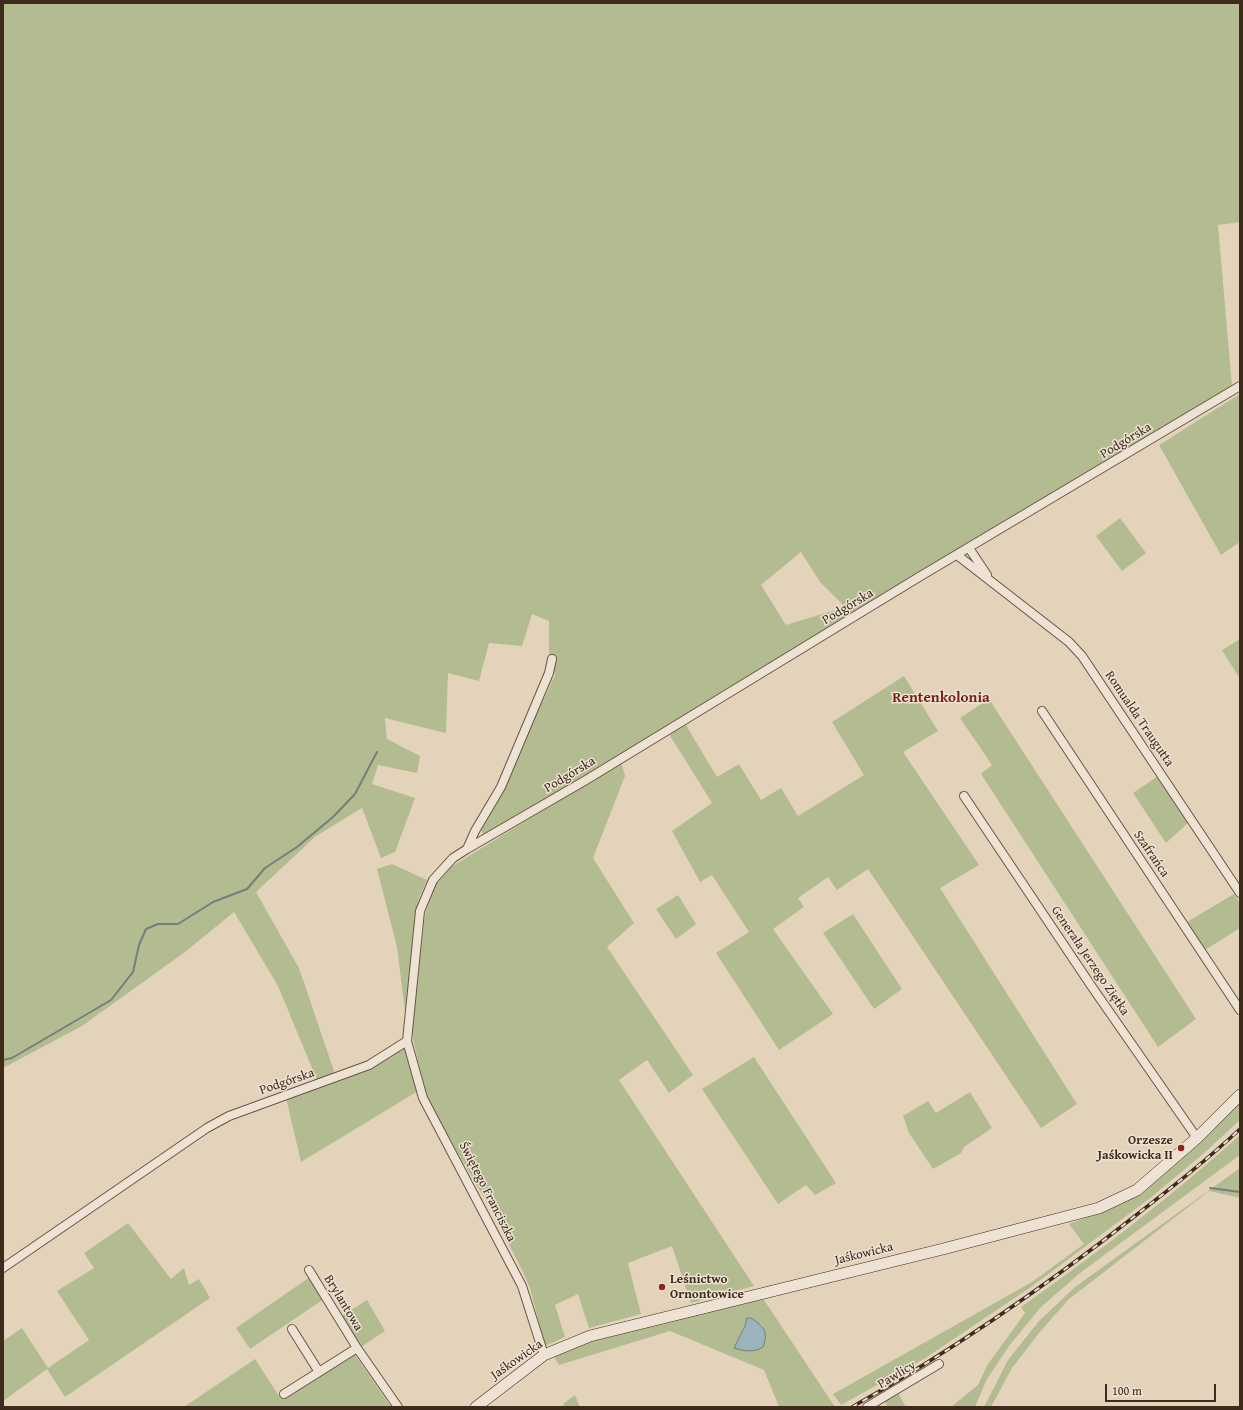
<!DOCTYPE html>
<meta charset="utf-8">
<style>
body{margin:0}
#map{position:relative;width:1243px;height:1410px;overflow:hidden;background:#e4d3bb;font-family:"Gentium Book Plus",serif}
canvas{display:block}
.frame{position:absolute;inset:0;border:4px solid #3f2b1b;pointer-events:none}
.scale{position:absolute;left:1105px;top:1384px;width:111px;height:18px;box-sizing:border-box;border:2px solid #3f2b1b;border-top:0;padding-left:5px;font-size:12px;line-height:14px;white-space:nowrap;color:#3f2b1b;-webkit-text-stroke:3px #ede2d3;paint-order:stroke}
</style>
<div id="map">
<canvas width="1243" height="1410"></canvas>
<div class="frame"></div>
<div class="scale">100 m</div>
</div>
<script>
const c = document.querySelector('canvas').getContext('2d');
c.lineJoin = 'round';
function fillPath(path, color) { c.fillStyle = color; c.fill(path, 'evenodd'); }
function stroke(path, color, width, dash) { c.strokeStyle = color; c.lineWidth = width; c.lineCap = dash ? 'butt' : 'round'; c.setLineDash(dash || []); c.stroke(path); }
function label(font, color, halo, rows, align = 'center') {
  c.font = font + ' "Gentium Book Plus",serif'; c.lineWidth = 3; c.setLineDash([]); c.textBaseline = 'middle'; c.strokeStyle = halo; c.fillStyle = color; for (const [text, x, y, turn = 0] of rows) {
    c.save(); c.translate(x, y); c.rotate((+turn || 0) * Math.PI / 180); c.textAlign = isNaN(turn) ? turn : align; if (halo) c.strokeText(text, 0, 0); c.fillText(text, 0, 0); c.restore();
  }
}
const green = new Path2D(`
 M3,3H1240V222L1218,225L1232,386L959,550L851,613L751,676L487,835L483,834L480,829L504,791L521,748L555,675L549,656V621L532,614L522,646L489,643L479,681L448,673L446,733L385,718L387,739L420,756L417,773L378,765L372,784L415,798L395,852L381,858L362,808L316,836L256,892L299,968L335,1074L317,1080L278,986L234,912L185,952L82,1026L3,1068ZM801,552L820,582L845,607L786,625L761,585Z
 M1240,394V542L1221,555L1159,445Z
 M1120,518L1146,553L1122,571L1096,536Z
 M1240,639V679L1222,650Z
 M904,676L938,731L903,752L979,865L940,888L1077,1104L1041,1128L868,869L837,890L828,877L798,898L804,907L773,929L833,1014L779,1050L716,953L749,932L712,875L700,882L672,831L712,803L669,734L686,725L717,777L739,764L761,800L781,788L798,816L864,775L832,722Z
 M989,699L1196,1019L1158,1047L981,774L992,765L960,718Z
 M621,762L625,776L593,858L634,923L607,947L693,1075L669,1093L647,1060L619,1080L754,1286L691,1303L672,1246L628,1263L641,1314L589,1328L578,1294L555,1305L565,1337L545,1346L530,1288L523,1272L493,1213L441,1124L426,1094L413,1039V1019L425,915L435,885L451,867Z
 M1158,776L1189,822L1166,843L1133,793Z
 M392,864L427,880L419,898L405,1011L397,947L377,869Z
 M1234,894L1240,903V928L1205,950L1187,922Z
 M678,895L696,924L676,939L656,909Z
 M853,914L902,989L874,1009L823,933Z
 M406,1048L418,1091L301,1162L286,1098L399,1049Z
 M754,1057L836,1183L815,1195L806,1185L778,1204L702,1089Z
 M970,1092L992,1128L964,1147L961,1153L933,1169L909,1133L903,1116L928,1101L936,1113Z
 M1240,1100V1120L1203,1154L1149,1199L1031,1287L924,1359L841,1405L833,1394L1032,1282L1084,1244L1069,1224L1099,1213L1139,1192Z
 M1240,1135V1155L1080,1273L1041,1307L1009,1346L987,1379L975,1407H951L978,1385L988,1364L1025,1313L1021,1307C1097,1253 1171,1197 1240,1135Z
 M1240,1168V1198L1209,1191L1069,1299L1039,1333L1012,1368L991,1407H984L1008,1360L1039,1321L1075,1287Z
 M128,1223L171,1279L184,1268L189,1285L199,1279L210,1298L65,1397L47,1369L3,1401V1341L22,1328L48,1368L89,1340L57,1291L94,1268L84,1253Z
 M310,1277L324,1299L250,1349L236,1328Z
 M762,1297L835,1407H779L764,1370L670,1331L559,1365L554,1357C619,1327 693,1314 762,1297ZM745,1326L763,1347L735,1348Z
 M367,1300L385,1331L361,1347L340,1317Z
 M353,1352L391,1407H184L255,1359L281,1399Z
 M898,1393L906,1407H888L885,1402Z
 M575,1395L580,1407H565L563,1404Z`);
const water = new Path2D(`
 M747,1318H751C763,1326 769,1331 763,1347C754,1353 744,1351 734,1348L745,1326Z`);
const stream = new Path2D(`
 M3,1060L12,1058L111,1000L133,972L139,945L146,929L158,924H178L213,902L247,889L265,868L297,847L333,817L355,794L377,752
 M1210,1188L1240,1192`);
const street = new Path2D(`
 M969,548L987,575
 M957,555L1069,642L1082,656L1240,893
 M1042,711L1240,1010
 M964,796L1092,987L1197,1138
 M467,849L475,831L501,787L549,673L552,659
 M3,1268L207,1128L229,1116L369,1065L407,1041
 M309,1270L357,1348L398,1407
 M292,1329L319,1372
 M544,1355L522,1286L423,1098L407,1041L420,911L433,880L453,858L467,849L586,780L919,577L1240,386
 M284,1394L357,1348
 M867,1407L939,1364`);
const secondary = new Path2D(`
 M476,1407L544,1355L590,1336L943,1249L1099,1208L1137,1190L1197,1138L1240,1095`);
const rail = new Path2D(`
 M852,1407C952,1351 1046,1286 1135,1216C1171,1188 1207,1160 1240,1129`);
const markers = [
 [1181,1148,4,"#8f2418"],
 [662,1287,4,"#8f2418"]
];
const streetNames = [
 ["Podgórska",1126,441,-31],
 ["Podgórska",848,607,-31],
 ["Romualda Traugutta",1139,719,56],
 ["Podgórska",570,775,-31],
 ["Szafrańca",1151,854,56],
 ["Generała Jerzego Ziętka",1090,961,56],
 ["Podgórska",287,1082,-19],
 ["Świętego Franciszka",487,1192,63],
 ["Jaśkowicka",864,1254,-14],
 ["Brylantowa",343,1303,59],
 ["Jaśkowicka",517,1360,-35],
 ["Pawlicy",897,1375,-31]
];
const poiNames = [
 ["Orzesze",1173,1141],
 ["Jaśkowicka II",1173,1156],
 ["Leśnictwo",670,1280,"left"],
 ["Ornontowice",670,1295,"left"]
];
const quarterNames = [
 ["Rentenkolonia",941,698]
];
fillPath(green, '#b3bc91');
fillPath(water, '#9cb4bc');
stroke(water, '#777d7c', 1);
stroke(stream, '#777d7c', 2);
stroke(street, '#685543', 10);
stroke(secondary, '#3f2b1b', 12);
stroke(street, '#ede2d3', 8);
stroke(secondary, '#ede2d3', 11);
stroke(rail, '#3f2b1b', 3.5);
stroke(rail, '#ede2d3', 2, [6]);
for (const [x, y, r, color] of markers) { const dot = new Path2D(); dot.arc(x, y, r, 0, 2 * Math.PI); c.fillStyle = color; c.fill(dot); stroke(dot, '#ede2d3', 1.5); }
label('13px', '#3f2b1b', '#ede2d3', streetNames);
label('bold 13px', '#3f2b1b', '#ede2d3', poiNames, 'right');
label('bold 15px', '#7a1f14', '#ede2d3', quarterNames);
</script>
